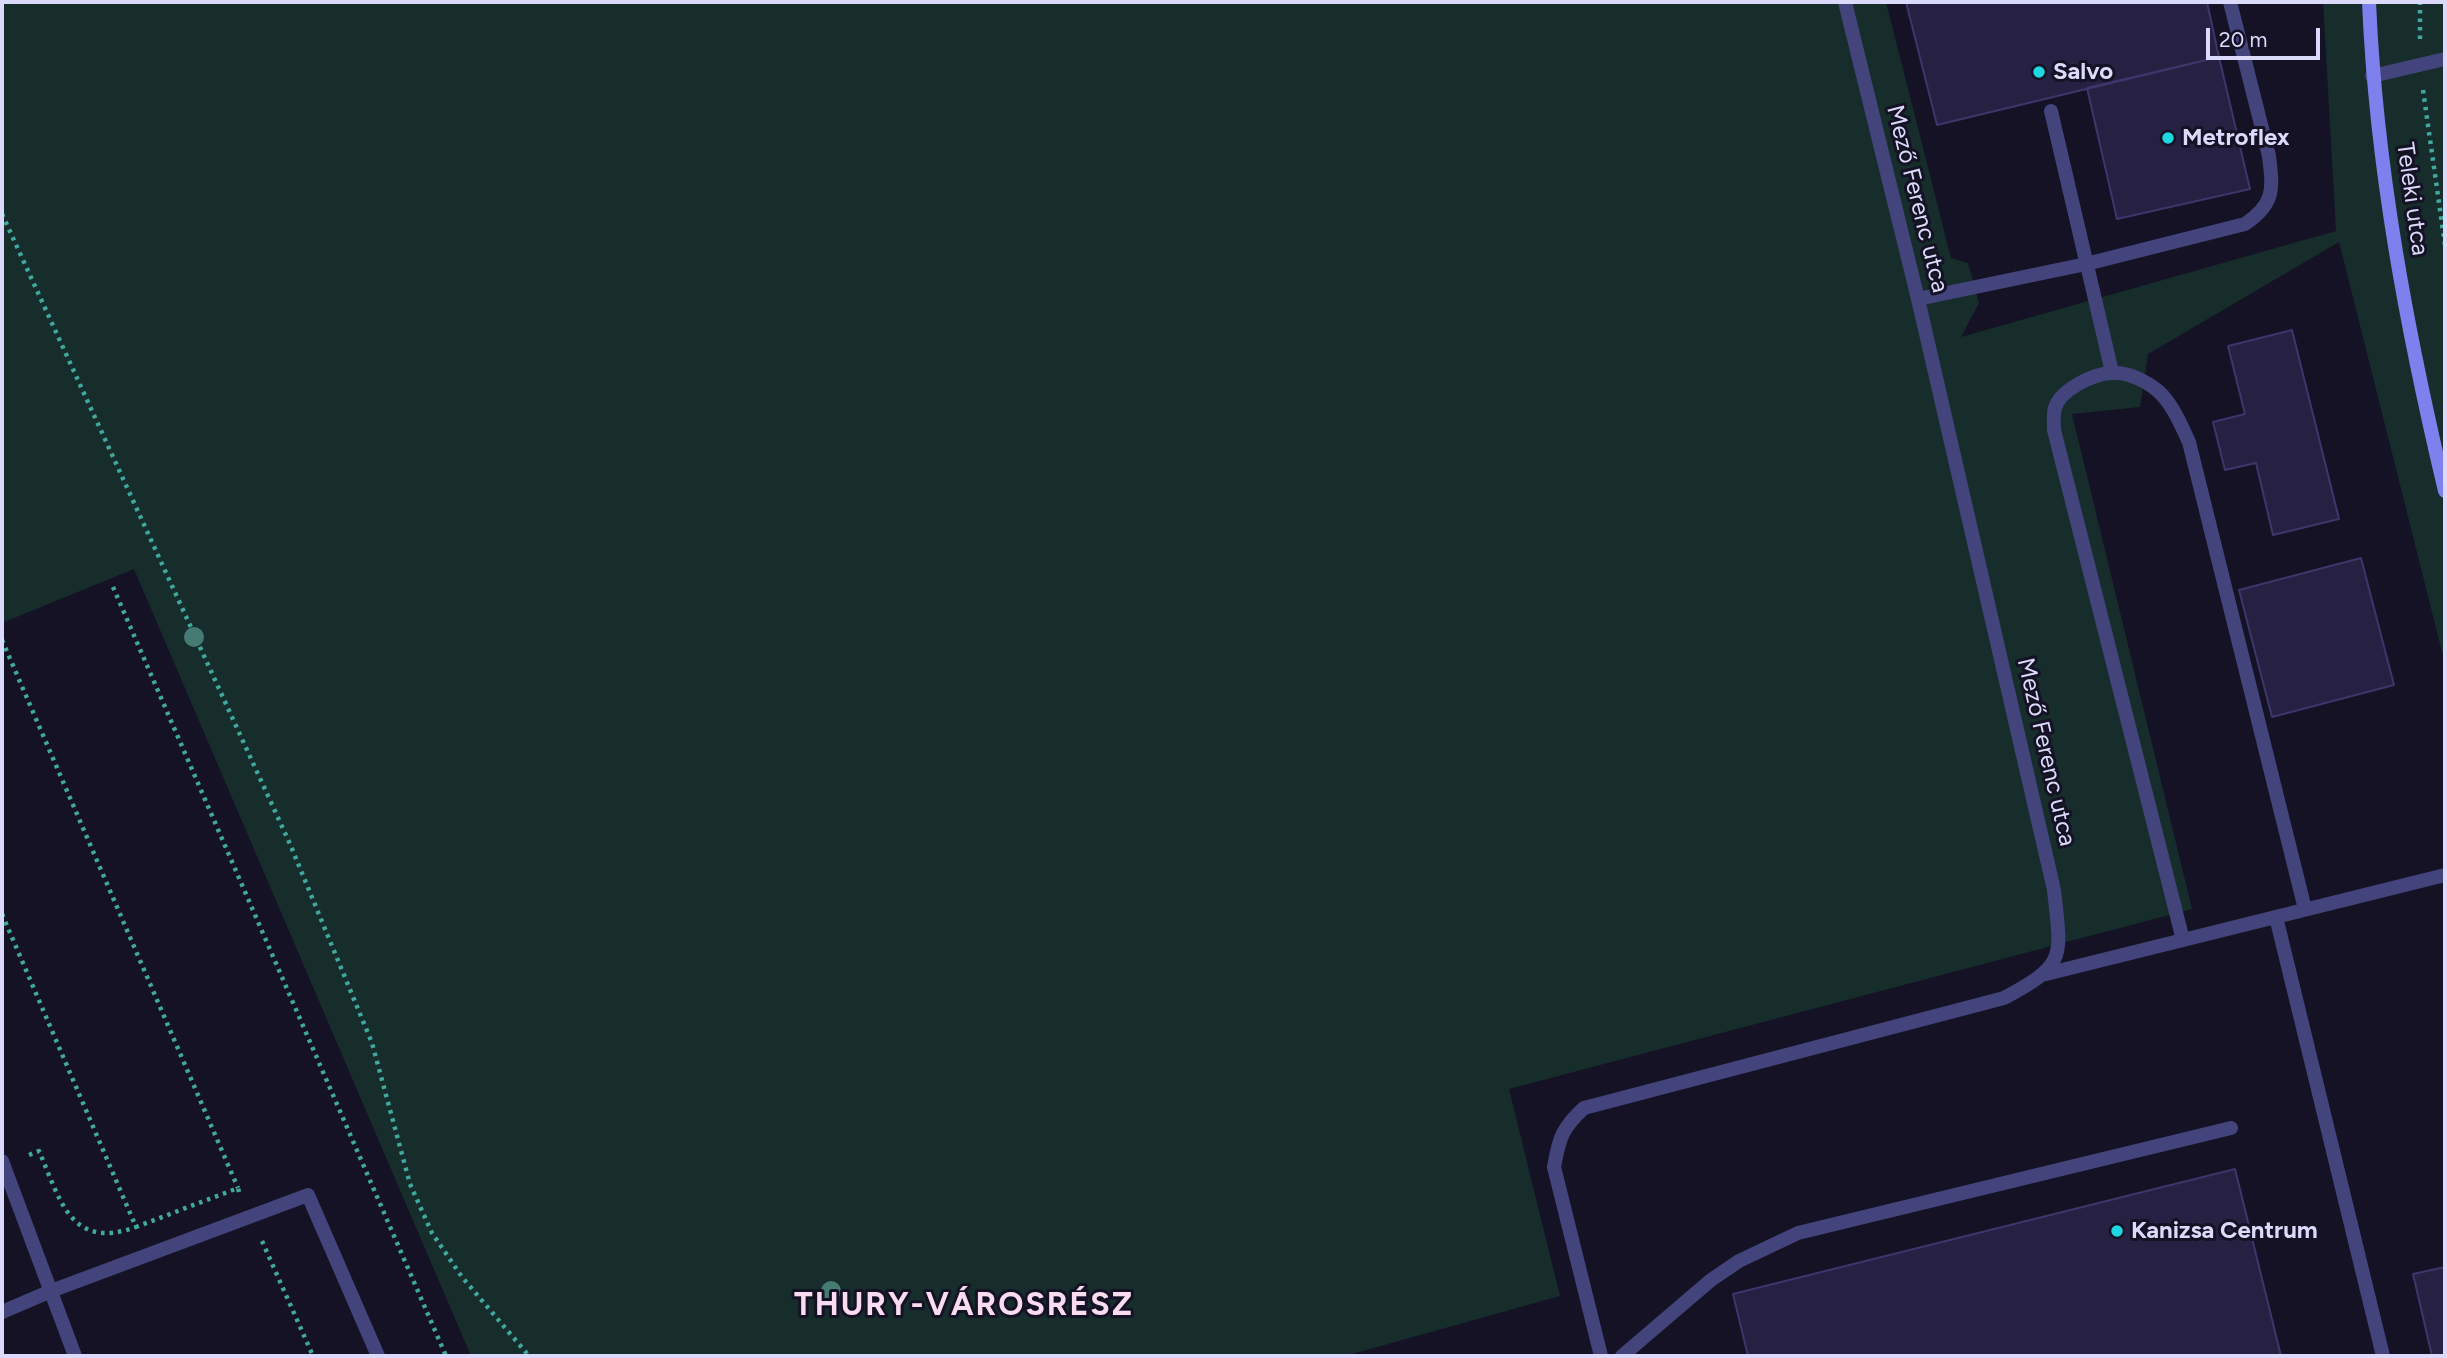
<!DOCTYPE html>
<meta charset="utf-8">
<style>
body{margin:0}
#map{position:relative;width:2447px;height:1358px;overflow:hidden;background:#141224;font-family:Figtree,sans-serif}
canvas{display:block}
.frame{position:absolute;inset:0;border:4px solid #dcdafa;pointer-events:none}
.scale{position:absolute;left:2206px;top:28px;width:114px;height:32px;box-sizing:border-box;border:4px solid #dcdafa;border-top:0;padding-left:9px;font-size:21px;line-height:24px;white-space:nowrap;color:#dcdafa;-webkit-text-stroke:5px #141224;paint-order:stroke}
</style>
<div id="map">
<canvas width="2447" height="1358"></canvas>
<div class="frame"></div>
<div class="scale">20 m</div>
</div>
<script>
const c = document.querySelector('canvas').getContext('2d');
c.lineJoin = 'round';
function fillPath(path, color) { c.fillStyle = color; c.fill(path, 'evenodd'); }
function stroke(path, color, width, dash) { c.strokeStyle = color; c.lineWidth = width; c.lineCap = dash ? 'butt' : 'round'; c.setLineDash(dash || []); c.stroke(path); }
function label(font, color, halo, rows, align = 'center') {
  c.font = font + ' Figtree,sans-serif'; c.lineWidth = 6; c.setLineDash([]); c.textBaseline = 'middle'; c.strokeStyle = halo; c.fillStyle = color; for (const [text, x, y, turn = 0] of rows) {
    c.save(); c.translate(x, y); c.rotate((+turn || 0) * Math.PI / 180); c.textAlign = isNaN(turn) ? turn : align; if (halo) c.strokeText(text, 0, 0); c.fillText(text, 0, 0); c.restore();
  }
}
const green = new Path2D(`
 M2,2H1886L1951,258L1968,263L1979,303L1961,337L2336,231L2323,2H2445V664L2339,242L2148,354L2140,407L2072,414L2192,909L1509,1089L1560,1296L1345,1356H471L134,569L2,623Z`);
const building = new Path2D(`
 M1906,2H2207L2219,57L1937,125Z
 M2219,57L2250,189L2117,219L2087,88Z
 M2292,330L2339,519L2273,535L2256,463L2225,470L2213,422L2245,414L2228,346Z
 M2361,558L2394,685L2272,717L2239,590Z
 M2235,1169L2281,1356H1748L1733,1294Z
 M2445,1267V1356H2432L2413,1274Z`);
const path = new Path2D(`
 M2420,39V2
 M2423,90L2445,245
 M2,214L290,844L372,1043L410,1184L432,1233L462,1277L529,1356
 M113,587L446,1356
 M2,640L238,1188
 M2,914L136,1227L238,1188L239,1192
 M29,1155L39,1151C60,1199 70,1251 136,1227
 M262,1241L313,1356`);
const lane = new Path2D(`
 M2051,111L2112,372
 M1918,299L2086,264L2245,224C2275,204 2273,189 2269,156L2230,2
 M2276,917L2383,1356
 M2183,940L2054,430C2054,423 2053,415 2055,408C2060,390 2094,373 2113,373C2128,372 2146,381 2158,391C2172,403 2181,425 2189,442L2305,909
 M2042,975L2445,875
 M2,1161L75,1356
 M1554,1167L1601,1356
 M2,1312L51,1291L308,1195L378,1356
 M1622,1356L1711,1280L1739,1261L1798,1233L2231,1128`);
const street = new Path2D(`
 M2372,76L2445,59
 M1554,1167C1559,1138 1562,1128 1584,1108L2004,998C2068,964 2061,957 2054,890L1918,299L1845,2`);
const secondary = new Path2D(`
 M2369,2C2376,167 2407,331 2445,491`);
const trees = [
 [194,637],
 [831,1291]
];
const markers = [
 [2039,72,7,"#1fd7e0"],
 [2168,138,7,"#1fd7e0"],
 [2117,1231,7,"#1fd7e0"]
];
const poiNames = [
 ["Salvo",2053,72],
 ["Metroflex",2182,138],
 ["Kanizsa Centrum",2131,1231]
];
const streetNames = [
 ["Mező Ferenc utca",1917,199,76],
 ["Teleki utca",2412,199,82],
 ["Mező Ferenc utca",2046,752,77]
];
const districtNames = [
 ["THURY-VÁROSRÉSZ",964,1306]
];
fillPath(green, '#162d2b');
fillPath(building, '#262142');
stroke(building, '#3d366b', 2);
stroke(path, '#40a89c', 4.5, [3.5, 5]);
stroke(lane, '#43447c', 14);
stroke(street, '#43447c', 14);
stroke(secondary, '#7e81ed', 14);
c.fillStyle = '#467b73';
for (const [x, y] of trees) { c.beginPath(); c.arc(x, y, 10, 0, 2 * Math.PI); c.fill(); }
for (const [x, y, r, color] of markers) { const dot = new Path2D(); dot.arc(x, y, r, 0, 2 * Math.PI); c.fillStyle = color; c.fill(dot); stroke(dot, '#141224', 2.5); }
label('bold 24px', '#dcdafa', '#141224', poiNames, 'left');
label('24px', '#dcdafa', '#141224', streetNames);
c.letterSpacing = '2px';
label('bold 32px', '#fadcf1', '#141224', districtNames);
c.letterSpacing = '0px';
</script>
